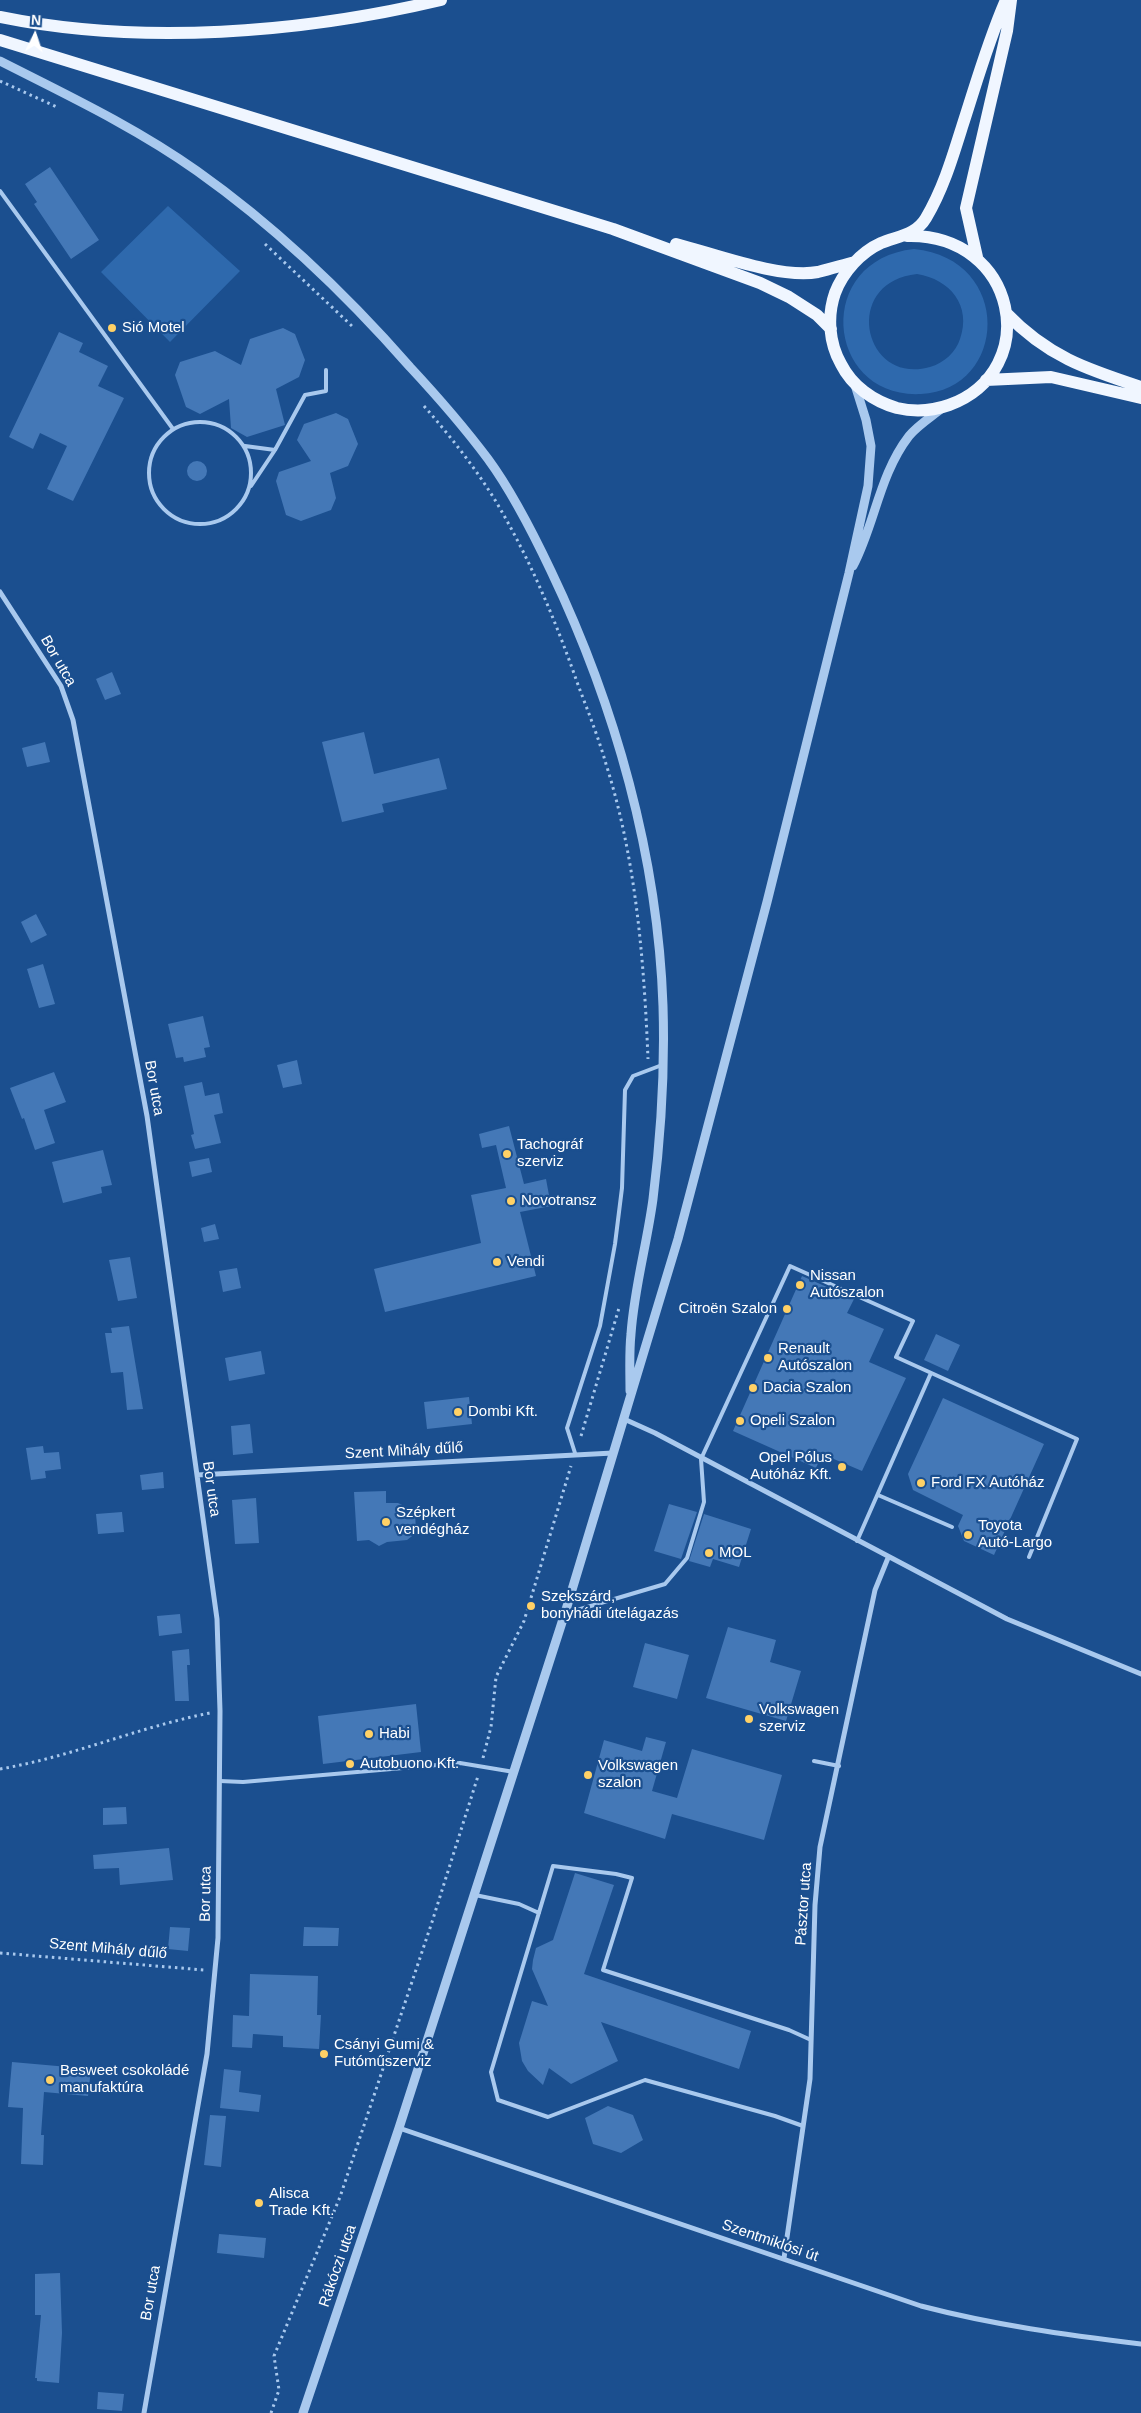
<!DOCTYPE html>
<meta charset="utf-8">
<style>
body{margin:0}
#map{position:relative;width:1141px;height:2413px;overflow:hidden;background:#1b4f8f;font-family:Helvetica,sans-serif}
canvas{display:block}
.north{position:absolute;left:10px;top:10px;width:50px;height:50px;-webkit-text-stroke:4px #1b4f8f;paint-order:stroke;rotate:4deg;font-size:14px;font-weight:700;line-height:20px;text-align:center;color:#fff}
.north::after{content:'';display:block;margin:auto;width:18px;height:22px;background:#fff;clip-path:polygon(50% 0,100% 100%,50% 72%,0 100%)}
</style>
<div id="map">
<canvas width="1141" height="2413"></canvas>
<div class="north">N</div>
</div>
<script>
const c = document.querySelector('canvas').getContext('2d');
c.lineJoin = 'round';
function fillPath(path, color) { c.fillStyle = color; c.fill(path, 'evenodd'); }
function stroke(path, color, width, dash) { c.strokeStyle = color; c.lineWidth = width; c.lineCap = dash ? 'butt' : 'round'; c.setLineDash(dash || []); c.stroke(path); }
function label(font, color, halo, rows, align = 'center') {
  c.font = font + ' Helvetica,sans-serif'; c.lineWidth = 4.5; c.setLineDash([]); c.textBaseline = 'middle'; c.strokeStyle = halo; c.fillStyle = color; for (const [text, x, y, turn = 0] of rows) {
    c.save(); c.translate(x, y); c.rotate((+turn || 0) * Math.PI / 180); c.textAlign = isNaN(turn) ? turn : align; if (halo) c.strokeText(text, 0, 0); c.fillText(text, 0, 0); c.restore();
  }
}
const green = new Path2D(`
 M168,206L240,271L170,342L101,272Z
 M914,249C1014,259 1008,390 921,394C826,399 812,260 914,249ZM917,274C950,279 972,306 960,339C956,352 944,363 930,367C863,386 841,282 917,274Z`);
const building = new Path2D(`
 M50,167L99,240L71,259L34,204L37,202L25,184Z
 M283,328L295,334L305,360L299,377L276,389L285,425L247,437L231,428L229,399L200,414L186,407L175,375L180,362L215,351L241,365L250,339Z
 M59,332L83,343L79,352L108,366L98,386L124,398L73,501L47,489L67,446L40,433L33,449L9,437Z
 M336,413L348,419L358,444L348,466L330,473L336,498L331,510L301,521L286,515L276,481L279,472L311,461L297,440L304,424Z
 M187 471a10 10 0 1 1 20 0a10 10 0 1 1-20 0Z
 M112,672L121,694L105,700L96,679Z
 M364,732L374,774L439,758L447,789L382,804L384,812L342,822L322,742Z
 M45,742L50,762L27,767L22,748Z
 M36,914L47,935L31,943L21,922Z
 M43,964L55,1004L39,1008L27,969Z
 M203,1016L210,1047L204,1048L206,1057L184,1062L183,1057L176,1058L168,1024Z
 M297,1060L302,1084L283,1088L277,1065Z
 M54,1072L66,1102L44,1110L55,1143L35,1150L24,1118L22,1119L10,1088Z
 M202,1082L205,1096L219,1093L223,1113L214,1115L221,1143L195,1149L191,1135L194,1134L184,1086Z
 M509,1126L524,1184L546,1179L551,1206L520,1212L536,1276L385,1312L374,1269L481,1243L471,1195L506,1188L496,1145L482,1148L479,1134Z
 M103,1150L112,1185L101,1187L102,1193L63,1203L52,1162Z
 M209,1158L212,1172L192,1177L189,1162Z
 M215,1224L219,1239L204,1242L201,1228Z
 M130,1257L137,1298L118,1301L109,1260Z
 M237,1268L241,1288L223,1292L219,1271Z
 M802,1276L854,1299L847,1313L884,1329L869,1362L906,1378L862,1471L822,1454L816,1468L733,1431Z
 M129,1326L143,1409L127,1410L123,1372L111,1373L105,1333H112L111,1328Z
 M936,1334L960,1345L948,1371L924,1360Z
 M261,1351L265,1374L229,1381L225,1358Z
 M469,1397L472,1424L427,1429L424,1402Z
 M943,1398L1044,1444L994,1555L964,1541L958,1526L963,1515L913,1490L908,1474Z
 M250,1424L253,1453L233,1455L231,1426Z
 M43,1446L44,1453L59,1452L61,1469L45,1471L46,1478L31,1480L26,1448Z
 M163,1472L164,1488L142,1490L140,1475Z
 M386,1491V1503H398L415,1511L416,1533L407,1540L387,1542L379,1546L369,1540L357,1541L354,1492Z
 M256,1498L259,1543L235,1544L232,1500Z
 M669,1504L697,1512L681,1559L654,1551Z
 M122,1512L124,1532L98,1534L96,1514Z
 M704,1514L751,1529L739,1567L713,1559L710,1567L689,1561Z
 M180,1614L182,1633L159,1636L157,1616Z
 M728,1627L776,1640L770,1662L801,1671L786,1721L706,1698Z
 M645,1643L689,1655L677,1699L633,1687Z
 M189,1649L190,1665H187L189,1701H175L172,1651Z
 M416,1704L421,1752L323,1764L318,1716Z
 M646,1737L666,1742L652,1791L677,1798L692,1749L782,1775L764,1840L672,1814L665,1839L584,1813L604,1740L642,1751Z
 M126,1807L127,1824L103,1825V1808Z
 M169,1848L173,1880L120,1885L119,1868L94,1869L93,1855Z
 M575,1873L614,1885L584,1974L751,2031L739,2069L601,2022L618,2061L571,2084L549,2068L543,2085L528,2071L522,2061L519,2043L532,2001L548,2006L532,1969L533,1960L536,1948L553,1940Z
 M170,1927L190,1928L188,1951L168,1949Z
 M304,1927L339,1928L338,1946H303Z
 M250,1974L318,1976L317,2015H321L319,2049L283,2047V2036L253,2034L252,2048L232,2047L233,2015L249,2016Z
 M12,2062L91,2069L88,2096L44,2092L41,2135H44L43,2165L21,2164L23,2108L8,2107Z
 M224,2069L241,2071L239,2092L261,2095L259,2112L220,2108Z
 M608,2106L633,2115L643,2140L621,2153L593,2144L585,2118Z
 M210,2115L226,2116L221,2167L204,2165Z
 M219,2234L266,2238L264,2258L217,2253Z
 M60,2273L62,2333L59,2383L37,2381V2378H35L41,2315H35V2274Z
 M98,2392L124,2394L122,2411L97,2409Z`);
const path = new Path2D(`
 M0,81L59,108
 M265,244L353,327
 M424,406C450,436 474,466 495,500C529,557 555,619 577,682C587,709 598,736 606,764C636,859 644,960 648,1059
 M581,1436L619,1308
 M483,1758L491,1727L496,1677L524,1621L571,1466
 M0,1769C71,1757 139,1727 210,1713
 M0,1953L204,1970
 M271,2413L279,2390L274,2356L340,2197L432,1922L478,1776`);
const service = new Path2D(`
 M0,191L173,429
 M149 473a51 51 0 1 1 102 0a51 51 0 1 1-102 0Z
 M245,446L275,450
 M251,486L275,450L305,395L326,391V370
 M575,1453L567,1428L600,1326L615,1244L622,1188L625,1090L633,1076L662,1065
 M878,1495L952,1527
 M857,1541L931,1373
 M567,1613L665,1584L687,1558L704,1502L701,1459L790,1266L913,1321L896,1357L1077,1439L1029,1557
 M814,1761L839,1766
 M220,1781L243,1782L460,1763L514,1772
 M475,1895L519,1904L539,1913
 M803,2126L775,2116L645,2080L548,2117L498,2100L491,2072L553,1866L616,1874L632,1878L603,1970L789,2030L811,2040`);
const minor = new Path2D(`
 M0,592L61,686L73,720L147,1116L217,1619L220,1711L218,1938L207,2054L144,2413
 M624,1419L655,1433L1007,1619L1141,1674
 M197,1475L613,1453
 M399,2128L921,2306C994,2325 1066,2335 1141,2344
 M784,2258L810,2079L815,1905L820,1847L875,1590L888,1558`);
const tertiary = new Path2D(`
 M0,61C67,95 135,127 197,171C276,227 346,294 410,367C437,396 464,427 488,459C513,493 533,533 551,571C615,705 658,857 663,1006C665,1070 661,1135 653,1199C647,1244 634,1289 631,1334C629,1353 630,1372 630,1391
 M853,566C875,524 879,475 909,436C917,426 931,417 941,409
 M303,2413L399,2128L565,1613L678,1239L767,902L849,573L868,486L871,446L866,420L855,385`);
const primary = new Path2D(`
 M0,17C141,46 302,33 441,0
 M0,40L613,229L760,283L789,297L817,315L831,329
 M907,236C1017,233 1044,370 949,405C932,411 914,412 897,408C873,401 852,386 841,364C829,343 827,316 835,293C843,272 861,252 881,243C898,236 916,235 926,218C943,189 952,159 962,127C976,84 988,41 1006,0
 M676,244C715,254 780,279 818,272C831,269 843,265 855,262
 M977,257L966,208L1007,31L1011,0
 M1006,313C1047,356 1086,369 1141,387
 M986,380L1051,377L1141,398`);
const markers = [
 [112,328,5,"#ffd166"],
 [507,1154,5,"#ffd166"],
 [511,1201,5,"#ffd166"],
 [497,1262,5,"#ffd166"],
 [800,1285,5,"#ffd166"],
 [787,1309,5,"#ffd166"],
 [768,1358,5,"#ffd166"],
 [753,1388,5,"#ffd166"],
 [458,1412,5,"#ffd166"],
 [740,1421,5,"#ffd166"],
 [842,1467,5,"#ffd166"],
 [921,1483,5,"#ffd166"],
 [386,1522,5,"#ffd166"],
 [968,1535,5,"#ffd166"],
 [709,1553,5,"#ffd166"],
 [531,1606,5,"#ffd166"],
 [749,1719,5,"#ffd166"],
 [369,1734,5,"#ffd166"],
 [350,1764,5,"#ffd166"],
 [588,1775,5,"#ffd166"],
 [324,2054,5,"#ffd166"],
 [50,2080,5,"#ffd166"],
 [259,2203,5,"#ffd166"]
];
const poiNames = [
 ["Sió Motel",122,328],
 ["Tachográf",517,1145],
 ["szerviz",517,1162],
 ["Novotransz",521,1201],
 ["Vendi",507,1262],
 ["Nissan",810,1276],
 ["Autószalon",810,1293],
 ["Citroën Szalon",777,1309,"right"],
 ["Renault",778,1349],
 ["Autószalon",778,1366],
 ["Dacia Szalon",763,1388],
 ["Dombi Kft.",468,1412],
 ["Opeli Szalon",750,1421],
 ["Opel Pólus",832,1458,"right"],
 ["Autóház Kft.",832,1475,"right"],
 ["Ford FX Autóház",931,1483],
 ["Szépkert",396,1513],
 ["vendégház",396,1530],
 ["Toyota",978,1526],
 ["Autó-Largo",978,1543],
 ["MOL",719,1553],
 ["Szekszárd,",541,1597],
 ["bonyhádi útelágazás",541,1614],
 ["Volkswagen",759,1710],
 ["szerviz",759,1727],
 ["Habi",379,1734],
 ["Autobuono Kft.",360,1764],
 ["Volkswagen",598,1766],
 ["szalon",598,1783],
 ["Csányi Gumi &",334,2045],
 ["Futóműszerviz",334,2062],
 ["Besweet csokoládé",60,2071],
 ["manufaktúra",60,2088],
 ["Alisca",269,2194],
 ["Trade Kft.",269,2211]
];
const streetNames = [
 ["Bor utca",58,661,60],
 ["Bor utca",154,1088,80],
 ["Szent Mihály dűlő",404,1451,-3],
 ["Bor utca",211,1489,82],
 ["Bor utca",206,1894,-89],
 ["Pásztor utca",804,1904,-86],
 ["Szent Mihály dűlő",108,1949,5],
 ["Szentmiklósi út",770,2241,19],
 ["Rákóczi utca",338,2266,-71],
 ["Bor utca",151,2293,-80]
];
fillPath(green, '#2e69ad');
fillPath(building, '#4478b7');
stroke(path, '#a9c9ee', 3, [2.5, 4]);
stroke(service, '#a9c9ee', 4);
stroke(minor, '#a9c9ee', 5);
stroke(tertiary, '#a9c9ee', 9);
stroke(primary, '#f0f6ff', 12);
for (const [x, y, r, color] of markers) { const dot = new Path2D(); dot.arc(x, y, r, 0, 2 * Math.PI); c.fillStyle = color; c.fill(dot); stroke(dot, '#1b4f8f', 2); }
label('15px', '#fff', '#1b4f8f', poiNames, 'left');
label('15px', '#fff', '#1b4f8f', streetNames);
</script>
